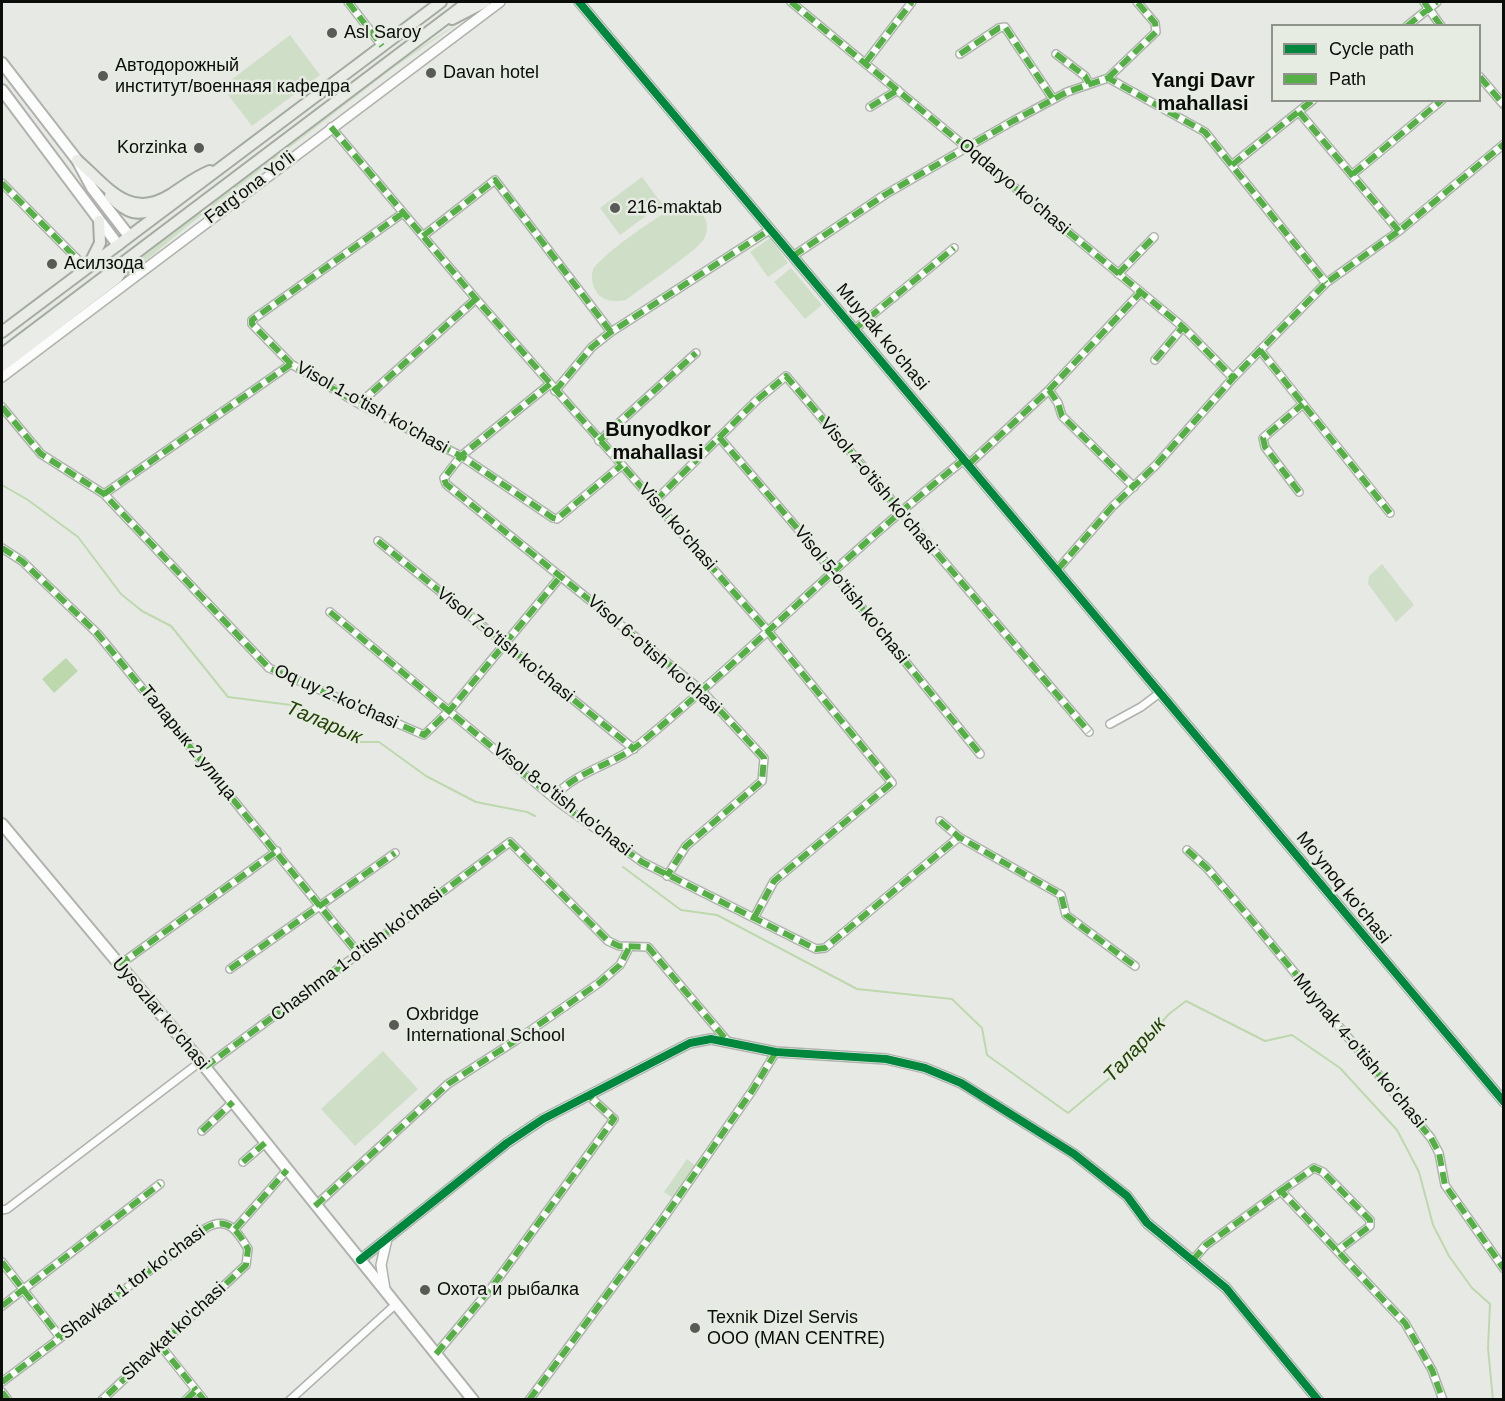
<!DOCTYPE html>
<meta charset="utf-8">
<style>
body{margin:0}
#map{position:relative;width:1505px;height:1401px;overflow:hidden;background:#e7eae4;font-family:Arial,sans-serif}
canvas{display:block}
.frame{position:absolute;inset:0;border:3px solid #0b0d0a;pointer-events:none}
.legend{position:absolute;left:1271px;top:24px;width:210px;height:78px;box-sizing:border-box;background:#e6ece2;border:2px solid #8e938c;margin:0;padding:8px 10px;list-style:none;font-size:18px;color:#0b0d0a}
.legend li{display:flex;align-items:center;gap:12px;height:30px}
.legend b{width:30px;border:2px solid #8e938c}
</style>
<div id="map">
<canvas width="1505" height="1401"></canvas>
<div class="frame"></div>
<ul class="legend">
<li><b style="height:8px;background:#00873e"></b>Cycle path</li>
<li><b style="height:8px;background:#54b044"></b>Path</li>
</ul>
</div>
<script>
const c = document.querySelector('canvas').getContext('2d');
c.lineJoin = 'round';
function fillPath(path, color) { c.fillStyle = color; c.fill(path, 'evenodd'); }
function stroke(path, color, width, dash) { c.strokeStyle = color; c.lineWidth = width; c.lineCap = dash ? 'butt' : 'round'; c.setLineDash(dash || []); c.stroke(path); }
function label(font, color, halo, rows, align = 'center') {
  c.font = font + ' Arial,sans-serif'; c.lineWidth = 5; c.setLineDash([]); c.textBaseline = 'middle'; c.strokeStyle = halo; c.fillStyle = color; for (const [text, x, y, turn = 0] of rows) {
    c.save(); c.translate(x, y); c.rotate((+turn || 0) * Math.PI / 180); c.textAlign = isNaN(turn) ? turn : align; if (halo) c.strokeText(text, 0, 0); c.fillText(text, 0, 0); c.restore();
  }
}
const green = new Path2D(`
 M478,10L393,68L189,225L127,276L138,258L392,66Z
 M290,35L320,75L252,126L222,87Z
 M642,177L662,204L620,235L600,208Z
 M686,203C701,207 713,223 704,239C696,252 641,288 626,300C616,302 608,302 600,296C593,289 590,279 593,270C598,257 671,205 686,203Z
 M770,238L788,263L768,277L750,252Z
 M791,268L822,305L805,319L774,282Z
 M1382,564L1414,605L1396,622L1368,584L1369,576Z
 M383,1051L418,1089L355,1146L321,1109Z
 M687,1159L696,1166L673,1198L664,1192Z`);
const water = new Path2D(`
 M66,658L78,671L54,693L42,679Z`);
const stream = new Path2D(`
 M2,485L28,500L78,537L121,594L142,611L171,626L228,697L291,705L359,742H379L426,776L476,802L527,812L535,816
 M623,867L681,910L717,915L857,989L952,999L982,1028L987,1055L1068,1113L1117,1072L1169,1014L1186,1001L1265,1041L1292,1035L1340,1068L1397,1130L1419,1172L1433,1225L1449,1256L1472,1288L1490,1304L1488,1348L1493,1400`);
const minor = new Path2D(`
 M348,2L382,46
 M791,2L1183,327L1233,378
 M1424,2L1441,26
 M1407,26L1437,2
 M960,54L999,28L1005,27L1053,99
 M1056,54L1085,76L1089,83
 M866,62L912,2
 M1480,77L1504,105
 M1108,78L1156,32L1155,23L1137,2
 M870,107L898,90
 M1299,112L1399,231
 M331,127L476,299L767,630L892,783L774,881L754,918
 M1232,165L1313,100
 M1353,174L1442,100
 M2,183L86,268
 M403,213L252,320V324L291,364L359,404L461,456L553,518L557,519L622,465
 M423,236L495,180L611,332
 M793,256L886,194L1013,121L1067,92L1108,78L1205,132L1326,283
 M1118,274L1154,237
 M855,329L954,248
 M1260,350L1390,513
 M1155,360L1183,327
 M550,384L461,456L444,478L446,484L701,690L764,758L762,781L686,846L667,876
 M1049,390L1058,403L1062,416L1134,487
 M555,391L592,347L611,332L771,229
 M359,404L476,299
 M2,407L41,454L104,494L269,668L424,735L450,710L561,576
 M719,437L803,535L980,754
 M599,441L696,353
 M969,464L1049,390L1141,292
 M1299,492L1265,447L1263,438L1303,404
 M104,494L291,364
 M655,501L757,400L786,376L1089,732
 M378,541L634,749
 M2,548L22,561L97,633L359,954
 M1058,569L1112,507L1156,465L1233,378L1326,283L1399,231L1504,144
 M330,612L558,802L642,862L816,949L825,948L959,837
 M1110,724L1141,707L1161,692
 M554,797C577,770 615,765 642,742C752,651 852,548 965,459
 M940,821L959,837L1061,895L1066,915L1135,966
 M1187,850L1207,868L1248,916L1431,1138L1439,1153L1445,1185L1504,1269
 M119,965L277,851
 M230,969L395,853
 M205,1067L510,842L608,941L619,946L648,947L729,1043
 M202,1131L233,1102
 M243,1162L265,1143
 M1281,1191L1314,1168L1323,1172L1370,1220V1226L1337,1251
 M315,1206L448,1084L515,1041L599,983L620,965L629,948
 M2,1210L7,1209L200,1062
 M235,1229L287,1170
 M1193,1260L1206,1245L1281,1191L1405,1323L1432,1370L1443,1400
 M2,1262L60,1337
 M2,1306L160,1184
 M160,1345L196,1390
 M436,1354L492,1287L614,1119L588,1095
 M2,1382L206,1228C228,1215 238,1232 248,1249L246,1265L102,1400
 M2,1392L8,1400
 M186,1400L196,1390L204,1400
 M290,1400L396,1304
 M529,1400L661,1222L752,1091L776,1052`);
const tertiary = new Path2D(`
 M579,2L1504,1102
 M2,377L500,2
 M360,1260L507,1143L543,1119L690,1043L711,1039L776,1052L886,1059L925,1068L961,1083L1074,1154L1127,1196L1147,1223L1226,1288L1318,1400
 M385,1289L381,1265L387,1239`);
const secondary = new Path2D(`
 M2,63L77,160L92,188L129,236
 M2,90L118,245
 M2,824L205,1067L473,1400`);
const primary = new Path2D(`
 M452,19L485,2
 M77,160C106,185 129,221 170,195C184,186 195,177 210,171
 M110,196C126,213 139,219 160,205
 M90,263L100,243L99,221
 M2,332L441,2
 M2,354L468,2
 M2,366L117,278L131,257`);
const quiet = new Path2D(`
 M348,2L382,46
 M791,2L1183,327L1233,378
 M1424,2L1441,26
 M1407,26L1437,2
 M960,54L999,28L1005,27L1053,99
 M1056,54L1085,76L1089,83
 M866,62L912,2
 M1480,77L1504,105
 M1108,78L1156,32L1155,23L1137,2
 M870,107L898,90
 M1299,112L1399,231
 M331,127L476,299L767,630L892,783L774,881L754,918
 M1232,165L1313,100
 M1353,174L1442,100
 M2,183L86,268
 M403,213L252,320V324L291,364L359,404L461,456L553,518L557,519L622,465
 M423,236L495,180L611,332
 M793,256L886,194L1013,121L1067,92L1108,78L1205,132L1326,283
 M1118,274L1154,237
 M855,329L954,248
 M1260,350L1390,513
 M1155,360L1183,327
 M550,384L461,456L444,478L446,484L701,690L764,758L762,781L686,846L667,876
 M1049,390L1058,403L1062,416L1134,487
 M555,391L592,347L611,332L771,229
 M359,404L476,299
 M2,407L41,454L104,494L269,668L424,735L450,710L561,576
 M719,437L803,535L980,754
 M599,441L696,353
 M969,464L1049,390L1141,292
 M1299,492L1265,447L1263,438L1303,404
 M104,494L291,364
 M655,501L757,400L786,376L1089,732
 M378,541L634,749
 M2,548L22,561L97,633L359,954
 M1058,569L1112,507L1156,465L1233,378L1326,283L1399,231L1504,144
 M330,612L558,802L642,862L816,949L825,948L959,837
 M554,797C577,770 615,765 642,742C752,651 852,548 965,459
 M940,821L959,837L1061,895L1066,915L1135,966
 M1187,850L1207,868L1248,916L1431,1138L1439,1153L1445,1185L1504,1269
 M119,965L277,851
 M230,969L395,853
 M205,1067L510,842L608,941L619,946L648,947L729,1043
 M202,1131L233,1102
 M243,1162L265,1143
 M1281,1191L1314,1168L1323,1172L1370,1220V1226L1337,1251
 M315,1206L448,1084L515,1041L599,983L620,965L629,948
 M235,1229L287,1170
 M1193,1260L1206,1245L1281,1191L1405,1323L1432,1370L1443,1400
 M2,1262L60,1337
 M2,1306L160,1184
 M160,1345L196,1390
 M436,1354L492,1287L614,1119L588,1095
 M2,1382L206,1228C228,1215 238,1232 248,1249L246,1265L102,1400
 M2,1392L8,1400
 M186,1400L196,1390L204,1400
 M529,1400L661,1222L752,1091L776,1052`);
const cycleway = new Path2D(`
 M579,2L1504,1102
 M360,1260L507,1143L543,1119L690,1043L711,1039L776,1052L886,1059L925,1068L961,1083L1074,1154L1127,1196L1147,1223L1226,1288L1318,1400`);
const markers = [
 [332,33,6,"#585a56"],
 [431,73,6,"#585a56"],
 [103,76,6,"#585a56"],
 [199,148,6,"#585a56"],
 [615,208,6,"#585a56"],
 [52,264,6,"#585a56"],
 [394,1025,6,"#585a56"],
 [425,1290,6,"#585a56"],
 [695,1328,6,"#585a56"]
];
const poiNames = [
 ["Asl Saroy",344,33],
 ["Автодорожный",115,66],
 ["институт/военнаяя кафедра",115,87],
 ["Davan hotel",443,73],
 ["Korzinka",187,148,"right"],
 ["216-maktab",627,208],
 ["Асилзода",64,264],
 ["Oxbridge",406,1015],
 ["International School",406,1036],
 ["Охота и рыбалка",437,1290],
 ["Texnik Dizel Servis",707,1318],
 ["OOO (MAN CENTRE)",707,1339]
];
const streetNames = [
 ["Oqdaryo ko'chasi",1014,187,40],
 ["Farg'ona Yo'li",250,188,-37],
 ["Muynak ko'chasi",882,337,50],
 ["Visol 1-o'tish ko'chasi",372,408,29],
 ["Visol 4-o'tish ko'chasi",878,486,50],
 ["Visol ko'chasi",677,527,49],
 ["Visol 5-o'tish ko'chasi",851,595,51],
 ["Visol 7-o'tish ko'chasi",505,645,39],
 ["Visol 6-o'tish ko'chasi",654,655,41],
 ["Oq uy 2-ko'chasi",336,697,24],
 ["Таларык 2 улица",188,743,51],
 ["Visol 8-o'tish ko'chasi",562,800,38],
 ["Moʻynoq ko'chasi",1343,888,51],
 ["Chashma 1-o'tish ko'chasi",357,955,-37],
 ["Uysozlar ko'chasi",160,1014,50],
 ["Muynak 4-o'tish ko'chasi",1359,1051,50],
 ["Shavkat 1 tor ko'chasi",133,1283,-37],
 ["Shavkat ko'chasi",174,1332,-43]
];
const neighbourhoodNames = [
 ["Yangi Davr",1203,81],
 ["mahallasi",1203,104],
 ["Bunyodkor",658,430],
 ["mahallasi",658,453]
];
const waterNames = [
 ["Таларык",324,723,23],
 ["Таларык",1135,1050,-47]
];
fillPath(green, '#cfdec6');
fillPath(water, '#bed8ae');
stroke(stream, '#bed8ae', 2);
stroke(minor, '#b0b2ae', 10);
stroke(tertiary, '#b0b2ae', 12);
stroke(secondary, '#b0b2ae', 14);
stroke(primary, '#a4aba0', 14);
stroke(minor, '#fbfcfb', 7);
stroke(tertiary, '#fbfcfb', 9);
stroke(secondary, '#fbfcfb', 10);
stroke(primary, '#e9ece7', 10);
stroke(quiet, '#54b044', 6, [12, 6]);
stroke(cycleway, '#00873e', 8);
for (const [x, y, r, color] of markers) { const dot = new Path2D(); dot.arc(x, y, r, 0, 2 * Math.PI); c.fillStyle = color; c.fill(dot); stroke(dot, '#e6ece2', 2); }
label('18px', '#0b0d0a', '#e6ece2', poiNames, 'left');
label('18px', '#0b0d0a', '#e6ece2', streetNames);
label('bold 20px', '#0b0d0a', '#e6ece2', neighbourhoodNames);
label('italic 20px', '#224203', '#e6ece2', waterNames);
</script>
